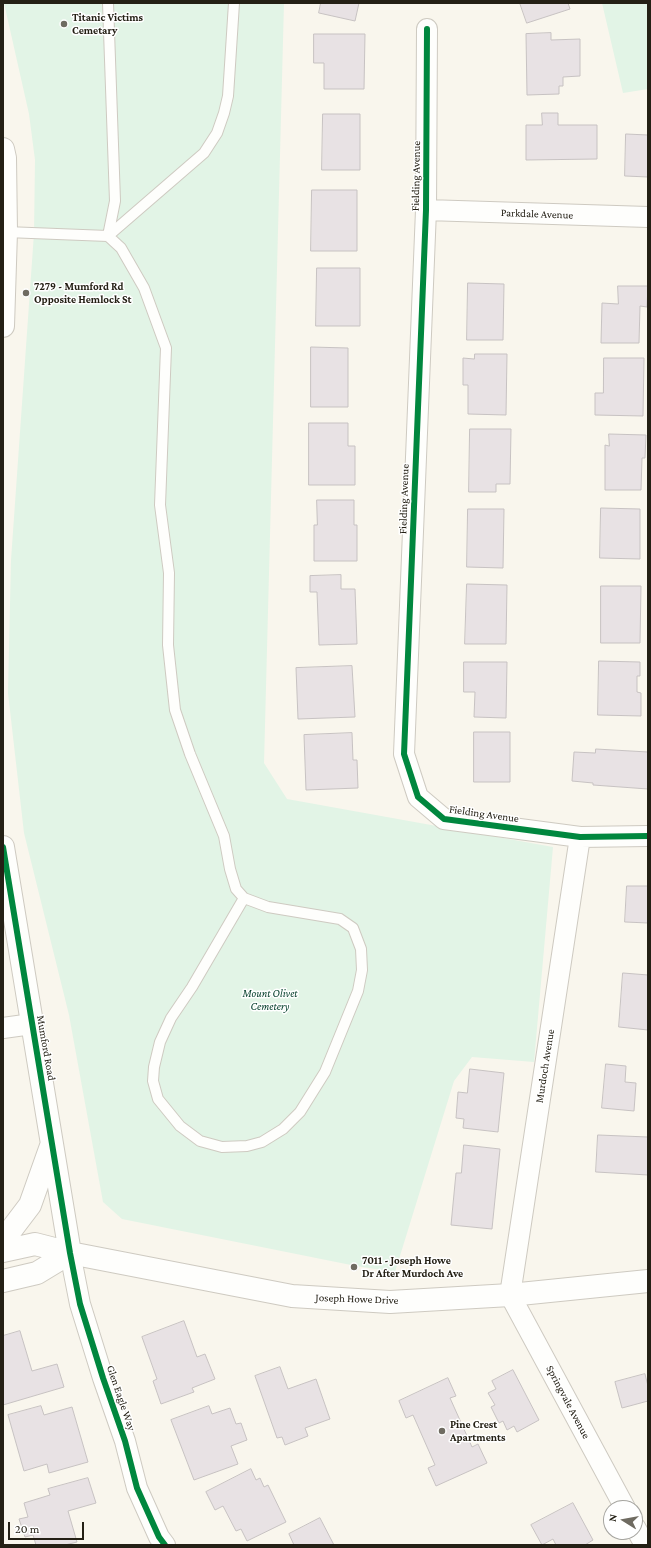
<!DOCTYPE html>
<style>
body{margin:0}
#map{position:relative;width:651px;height:1548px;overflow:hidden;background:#f9f6ed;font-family:"Crimson Pro",serif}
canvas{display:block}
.frame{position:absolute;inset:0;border:4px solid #242015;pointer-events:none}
.north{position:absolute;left:603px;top:1500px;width:40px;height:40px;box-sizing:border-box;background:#fff;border:1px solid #a7a6a1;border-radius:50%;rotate:281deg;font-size:11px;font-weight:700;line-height:16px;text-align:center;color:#242015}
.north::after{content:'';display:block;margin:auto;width:14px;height:18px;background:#6f6b61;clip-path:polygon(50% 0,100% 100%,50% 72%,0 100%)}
.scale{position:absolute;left:8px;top:1522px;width:76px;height:18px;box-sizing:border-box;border:2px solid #242015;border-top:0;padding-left:5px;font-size:12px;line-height:14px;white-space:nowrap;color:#242015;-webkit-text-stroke:3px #fff;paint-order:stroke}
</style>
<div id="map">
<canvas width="651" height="1548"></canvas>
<div class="frame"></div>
<div class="north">N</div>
<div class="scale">20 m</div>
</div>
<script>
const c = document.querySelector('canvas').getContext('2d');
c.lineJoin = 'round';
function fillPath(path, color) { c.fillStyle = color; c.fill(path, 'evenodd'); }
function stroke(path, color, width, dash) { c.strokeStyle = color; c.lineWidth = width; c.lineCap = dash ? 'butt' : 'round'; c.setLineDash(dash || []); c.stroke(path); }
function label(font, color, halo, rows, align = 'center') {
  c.font = font + ' "Crimson Pro",serif'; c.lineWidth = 3; c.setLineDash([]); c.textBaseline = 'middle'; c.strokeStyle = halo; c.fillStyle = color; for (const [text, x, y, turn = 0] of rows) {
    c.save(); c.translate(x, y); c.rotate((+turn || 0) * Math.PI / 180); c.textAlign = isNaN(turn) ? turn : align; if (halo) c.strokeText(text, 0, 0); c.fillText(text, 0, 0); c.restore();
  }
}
const green = new Path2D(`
 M4,3H284L264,763L287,799L553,847L534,1062L472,1057L454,1081L395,1272L356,1266L122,1219L103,1202L69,1015L24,833L8,693L11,560L34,233L35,160L29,114Z
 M602,3H648V89L623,93Z`);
const building = new Path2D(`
 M321,3H359L355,21L319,13Z
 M520,3H568L570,9L527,23Z
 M551,33V40L580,39V76L563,77V86H559V94L527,95L526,34Z
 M314,34H365L364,89H324V63H314Z
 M542,113H558V125H597V159L526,160V125H542Z
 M323,114H360V170H322Z
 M626,134L648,135V177L625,176Z
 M312,190H357V251H311Z
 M317,268H360V326H316Z
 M468,283L504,284L503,340H467Z
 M618,286H648L647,307L640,306L639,343H601L602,303L618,304Z
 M311,347L348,348V407H311Z
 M475,354H507L506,415L468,414V385H463V358L474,359Z
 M604,358H644L643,416L595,415V393H603Z
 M309,423H348V446H355V485H309Z
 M470,429H511L510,484H496V492H469Z
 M609,434L646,435L645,458H642L641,490H605V445L609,446Z
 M317,500H354V525H357V561H314V525H317Z
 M601,508L640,509V559L600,558Z
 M468,509H504L503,568L467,567Z
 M341,575V589H355L357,644L319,645L317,592H310V576Z
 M467,584L507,585L506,644H465Z
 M601,586H641L640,643H601Z
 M599,661L640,662V676H637V692L641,693V716L598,715Z
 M464,662H507L506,718L474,717L475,692H464Z
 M352,666L355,717L298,719L296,668Z
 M474,732H510V782H474Z
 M352,733L353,760H357L358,788L306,790L304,735Z
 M596,749L648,752V789L593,785V783L572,781L574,752L595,753Z
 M627,886H648V923L625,922Z
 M623,973L648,975V1030L619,1027Z
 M606,1064L626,1066L625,1082L636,1083L634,1111L602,1108Z
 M470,1069L504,1073L498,1132L463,1128L464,1119L456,1118L458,1092L467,1093Z
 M598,1135L648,1137V1175L596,1172Z
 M464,1145L500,1149L492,1229L451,1225L456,1173H461Z
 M184,1321L197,1357L205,1354L215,1379L192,1388L194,1392L161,1404L153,1381L157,1379L142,1337Z
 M20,1331L32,1371L57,1364L64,1387L3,1405V1336Z
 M280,1367L288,1389L316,1379L330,1419L305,1428L308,1436L285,1445L282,1437L277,1438L255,1376Z
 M513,1370L539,1420L517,1432L514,1426L507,1430L503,1421L499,1423L491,1407L495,1405L488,1393L496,1389L492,1381Z
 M645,1374L648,1386V1401L622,1408L615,1382Z
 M448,1378L456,1396L450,1398L472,1447L478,1444L487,1463L436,1486L428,1468L435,1465L413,1415L406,1418L399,1401Z
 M41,1406L44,1415L72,1407L88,1462L49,1473L47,1464L24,1471L8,1415Z
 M209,1406L212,1414L230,1408L236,1424L241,1423L247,1440L231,1446L238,1464L194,1480L171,1420Z
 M251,1469L256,1480L260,1478L264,1487L268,1485L286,1522L247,1541L241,1529L236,1531L223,1506L215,1510L206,1492Z
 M88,1478L96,1503L68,1511L77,1542L65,1545H36L33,1535L25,1537L19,1519L28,1517L24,1503L50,1495L48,1489Z
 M573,1503L593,1540L585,1545H556L553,1539L542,1545L531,1525Z
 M320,1518L334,1545H294L289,1534Z`);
const lane = new Path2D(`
 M108,3L115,201L108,236
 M6,232L108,236L121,248L144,288L166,348L160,505L169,573L168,645L175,710L190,754L224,836L230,869L236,889L244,898L268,907L340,919L353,928L361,949L362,970L358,991L325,1072L300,1112L283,1129L262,1142L247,1146L222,1147L200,1141L180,1126L158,1099L153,1081L154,1067L160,1042L171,1018L192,987L244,898
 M108,236L204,153L217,133L224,113L228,96L234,3`);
const street = new Path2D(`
 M427,29L426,210L404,754L418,797L444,819L580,837L648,836
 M426,210L648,217
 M580,837L510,1295L625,1508
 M3,1028L32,1024
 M70,1253L80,1304L103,1378L125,1441L137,1488L159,1537L165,1545
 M635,1527L645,1545`);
const secondary = new Path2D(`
 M3,149L5,158L6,232L3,326
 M3,847L70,1253
 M3,1237L8,1234L30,1205L51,1146
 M3,1251L35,1244L70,1253L292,1296L390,1302L510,1295L648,1281
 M3,1281L37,1273L70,1253`);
const cycleway = new Path2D(`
 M427,29L426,210L404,754L418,797L444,819L580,837L648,836
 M3,847L70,1253L80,1304L103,1378L125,1441L137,1488L159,1537L165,1545`);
const markers = [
 [64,24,4,"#6f6b61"],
 [26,293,4,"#6f6b61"],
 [354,1267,4,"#6f6b61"],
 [442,1431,4,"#6f6b61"]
];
const poiNames = [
 ["Titanic Victims",72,18],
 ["Cemetary",72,31],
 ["7279 - Mumford Rd",34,287],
 ["Opposite Hemlock St",34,300],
 ["7011 - Joseph Howe",362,1261],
 ["Dr After Murdoch Ave",362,1274],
 ["Pine Crest",450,1425],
 ["Apartments",450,1438]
];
const streetNames = [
 ["Fielding Avenue",416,176,-89],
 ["Parkdale Avenue",537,214,2],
 ["Fielding Avenue",404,499,-88],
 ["Fielding Avenue",484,814,8],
 ["Mumford Road",46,1048,80],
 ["Murdoch Avenue",545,1066,-81],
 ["Joseph Howe Drive",357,1299,2],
 ["Glen Eagle Way",121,1398,71],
 ["Springvale Avenue",568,1402,62]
];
const parkNames = [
 ["Mount Olivet",270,994],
 ["Cemetery",270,1007]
];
fillPath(green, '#e2f4e6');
fillPath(building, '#e8e2e4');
stroke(building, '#c7c2c2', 1);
stroke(lane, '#cecac1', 12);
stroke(street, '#cecac1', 22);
stroke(secondary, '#cecac1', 24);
stroke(lane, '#fefefc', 10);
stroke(street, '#fefefc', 20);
stroke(secondary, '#fefefc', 22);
stroke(cycleway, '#00873e', 6);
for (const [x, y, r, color] of markers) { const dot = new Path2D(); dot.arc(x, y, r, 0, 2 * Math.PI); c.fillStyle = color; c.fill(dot); stroke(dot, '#fff', 1.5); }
label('bold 11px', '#242015', '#fff', poiNames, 'left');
label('11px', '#242015', '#fff', streetNames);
label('italic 11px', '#07412d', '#fff', parkNames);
</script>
